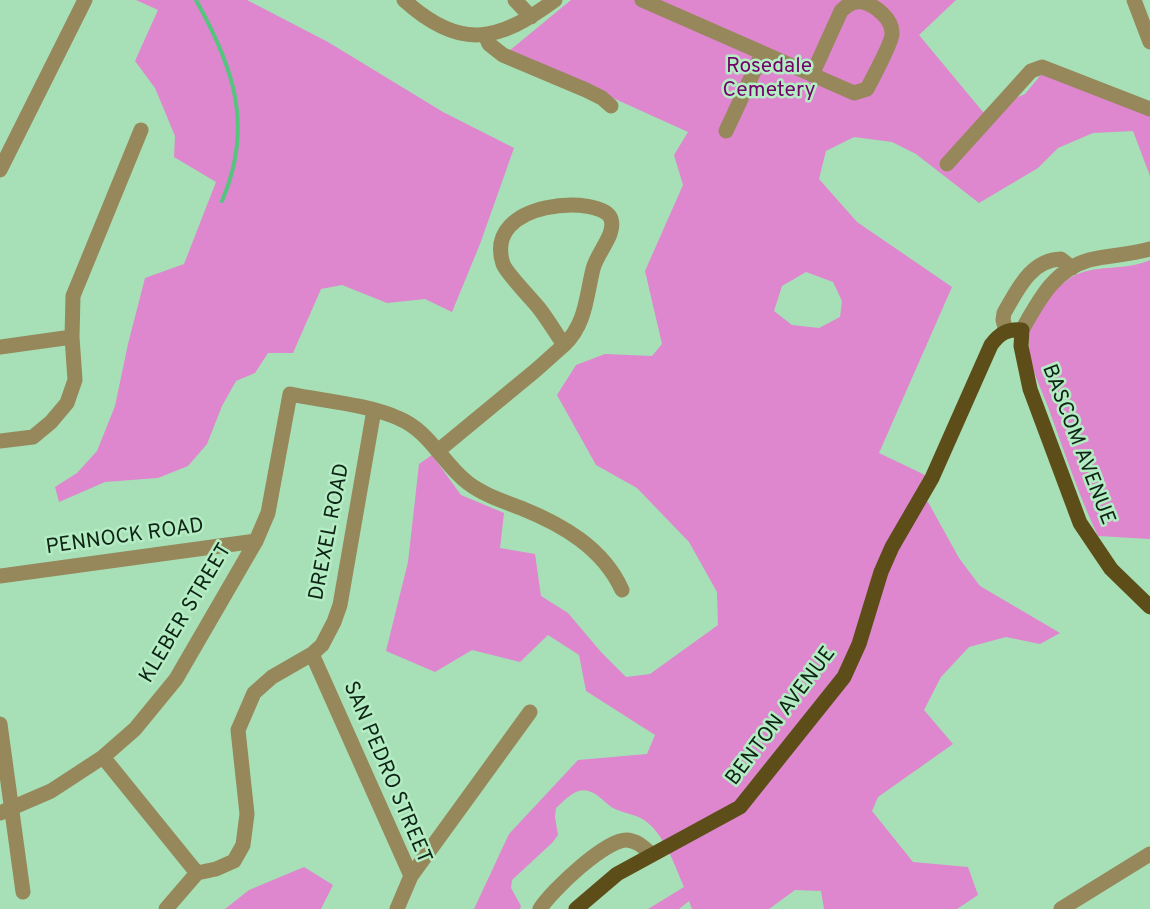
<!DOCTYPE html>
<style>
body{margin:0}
canvas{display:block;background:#a7dfb6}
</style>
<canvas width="1150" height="909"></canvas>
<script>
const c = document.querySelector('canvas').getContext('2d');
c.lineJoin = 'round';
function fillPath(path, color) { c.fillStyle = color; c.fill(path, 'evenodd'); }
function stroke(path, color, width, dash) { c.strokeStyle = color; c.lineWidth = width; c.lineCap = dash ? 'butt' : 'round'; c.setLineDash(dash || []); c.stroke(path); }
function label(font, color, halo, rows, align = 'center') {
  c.font = font + ' Overpass,sans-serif'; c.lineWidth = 5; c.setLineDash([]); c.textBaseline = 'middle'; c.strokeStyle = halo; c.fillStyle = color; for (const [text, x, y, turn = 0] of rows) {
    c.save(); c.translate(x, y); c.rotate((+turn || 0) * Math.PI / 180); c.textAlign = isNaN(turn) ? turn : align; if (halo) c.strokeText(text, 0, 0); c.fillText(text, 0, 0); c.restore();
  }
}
const green = new Path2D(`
 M136,0H247L328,42L443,112L514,148L480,244L452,312L425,299L387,303L342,285L321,289L293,353H268L255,373L236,381L222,406L207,444L188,466L158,478L105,482L59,502L55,487L77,473L97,451L115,406L128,344L145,278L184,264L216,182L174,157L175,136L155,88L135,61L158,10Z
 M571,0H956L919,35L983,112L1025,94L1049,65L1150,104V176L1133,131L1093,133L1058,148L1038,168L979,203L916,154L892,142L854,137L826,151L819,179L857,222L952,287L879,453L925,475L914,495L928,502L959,558L980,586L1060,633L1040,644L1006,637L969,647L941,677L924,710L953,744L878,797L872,811L913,862L968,867L978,895L957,909H824L821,891L795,890L769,909H692L689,901L679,909H648L684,887C675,866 664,833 644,820C635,814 623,813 613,808C605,803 599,795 591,792C577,785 565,800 556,808L555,817L558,835L552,843L512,880L511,888L521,906L520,909H474L509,834L578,760L647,754L655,735L586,691L579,655L548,635L520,662L472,650L435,672L386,651L408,562L419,464L432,455L461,495L504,513L500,548L535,554L541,596L568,613L601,652L626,677L650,674L718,625L717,592L689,542L637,488L596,465L557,395L576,365L605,354L652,356L662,344L645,271L683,185L674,155L688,132L509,51ZM806,272L833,282L842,301L840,317L819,328L792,325L774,311L782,286Z
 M1150,260V539L1098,536C1078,494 1064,450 1048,407C1041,388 1029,366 1029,345C1027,317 1048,293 1070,278C1094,263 1124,272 1150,260Z
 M304,867L333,885L321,909H225L249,890Z`);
const stream = new Path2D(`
 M196,0C234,68 254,126 222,201`);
const minor = new Path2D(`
 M404,0C460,51 498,42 555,0
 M515,0L531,17
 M642,0L854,93L867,89C872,79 892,43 892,34C893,19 875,5 862,2C853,0 846,6 841,11L812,75
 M1134,0L1150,42
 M485,35L489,44L503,55L586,90L602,98L611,106
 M726,131L762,54
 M947,164L1031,71L1042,67L1150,109
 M0,170L85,0
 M1022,330C1039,300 1054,270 1089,260C1109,255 1130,255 1150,249
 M1006,331L1003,320L1004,313C1017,291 1030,260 1061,259L1072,268
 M0,347L72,337
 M0,441L33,437L51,422L67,403L75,380L72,337L73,296L141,130
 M439,450L536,370L564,345C586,324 586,297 593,269C597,252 616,235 611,219C603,194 482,199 503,264C507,274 530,297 538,307C547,318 555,332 564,345
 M0,576L256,541
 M312,654L411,876L397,909
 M0,724L23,892
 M103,757L197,873L216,869L234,861L243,845L247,814L238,730L254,693L272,677L312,654L322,645L334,622L340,605L374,410
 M0,813L51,791L103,757L135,729L176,679L256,541L268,513L290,394C324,401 366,404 398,418C430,431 442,463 468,483C484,495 503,501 521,508C563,525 603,548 622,590
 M411,876L530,712
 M166,909L197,873
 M540,909C551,891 606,839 627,840C638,841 644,848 651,854
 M1061,909L1150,854`);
const major = new Path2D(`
 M576,909L617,874L740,807L844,677L859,644L881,572L892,547L932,478L991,345C1000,333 1007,329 1022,330L1021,346L1030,389L1080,523L1111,569L1150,607`);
const parkNames = [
 ["Rosedale",769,68],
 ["Cemetery",769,92]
];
const streetNames = [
 ["BASCOM AVENUE",1077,445,69],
 ["DREXEL ROAD",331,532,-79],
 ["PENNOCK ROAD",125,538,-8],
 ["KLEBER STREET",187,614,-59],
 ["BENTON AVENUE",782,717,-53],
 ["SAN PEDRO STREET",386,773,67]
];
fillPath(green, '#de87cf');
stroke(stream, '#55c47d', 4);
stroke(minor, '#96885b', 15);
stroke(major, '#5d4e19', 15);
label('21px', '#75006a', '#b4ecc3', parkNames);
label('21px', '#0e2415', '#b4ecc3', streetNames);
</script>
